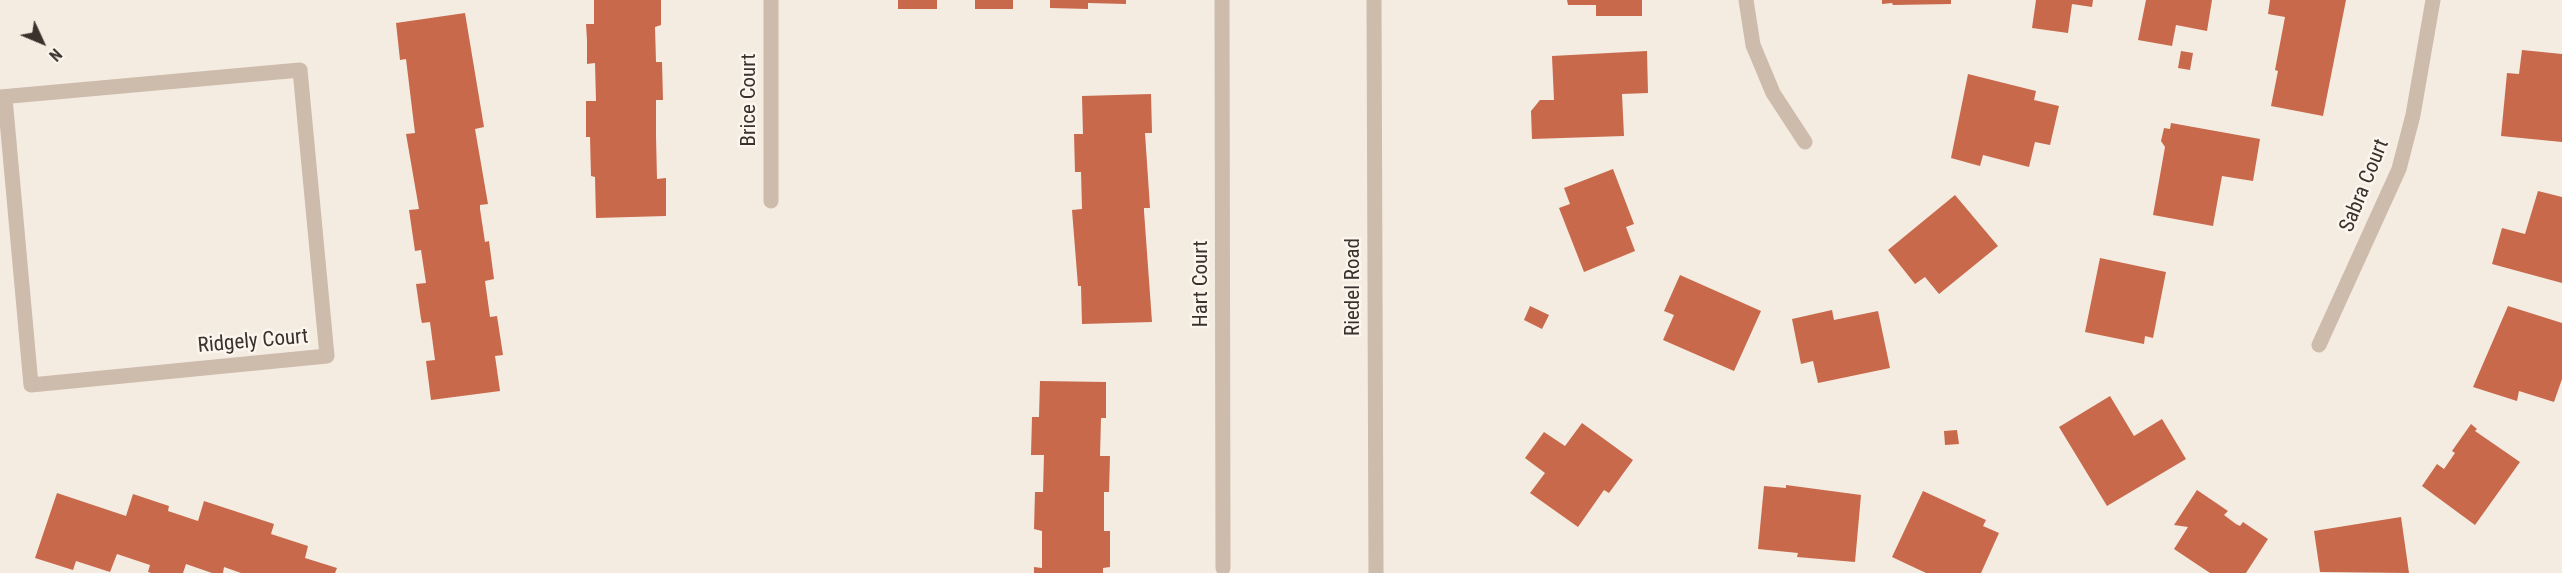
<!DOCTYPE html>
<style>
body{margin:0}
#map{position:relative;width:2562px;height:573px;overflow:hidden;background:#f4ebe1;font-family:"Roboto Condensed",sans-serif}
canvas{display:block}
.north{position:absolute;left:12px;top:12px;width:60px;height:60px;-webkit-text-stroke:4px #fbf5ee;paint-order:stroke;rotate:134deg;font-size:16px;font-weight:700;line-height:24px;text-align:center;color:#3b302b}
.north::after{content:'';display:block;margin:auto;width:21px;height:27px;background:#3b302b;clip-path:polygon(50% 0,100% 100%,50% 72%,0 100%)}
</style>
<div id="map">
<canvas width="2562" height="573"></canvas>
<div class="north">N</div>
</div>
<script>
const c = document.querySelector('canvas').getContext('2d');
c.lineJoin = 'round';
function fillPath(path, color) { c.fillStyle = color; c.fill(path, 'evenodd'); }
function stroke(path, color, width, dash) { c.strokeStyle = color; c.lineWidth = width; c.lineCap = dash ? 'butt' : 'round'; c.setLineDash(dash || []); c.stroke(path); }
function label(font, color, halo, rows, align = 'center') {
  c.font = font + ' "Roboto Condensed",sans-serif'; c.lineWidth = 5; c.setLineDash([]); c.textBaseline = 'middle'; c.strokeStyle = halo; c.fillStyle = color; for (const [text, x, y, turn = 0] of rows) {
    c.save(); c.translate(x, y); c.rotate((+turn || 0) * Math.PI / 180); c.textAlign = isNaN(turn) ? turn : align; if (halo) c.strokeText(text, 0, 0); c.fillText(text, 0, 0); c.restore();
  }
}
const building = new Path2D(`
 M594,0H661V25L655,27L656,62H662L663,100H656V136L657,179L666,178V216L596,218L595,177L591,176L590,137H586V101H596L595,63L587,64V40L586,24H594Z
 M898,0H937V9H898Z
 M975,0H1013V9H975Z
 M1050,0H1126V4L1088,3V9L1050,8Z
 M1567,0H1642V16H1596V5H1568Z
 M1882,0H1951V4L1893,5L1892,3L1882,4Z
 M2036,0H2093L2092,7L2072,4L2068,33L2032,28Z
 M2146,0H2212L2207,31L2176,25L2172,46L2138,40Z
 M2270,0H2346L2323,116L2271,106L2278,71L2275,70L2285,17L2268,14Z
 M465,13L484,127L475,129L488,204L480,205V209L485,242L489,241L494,279L485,281L490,317L497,316L503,355L495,356L500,391L431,400L426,361L435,360L430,322L422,323L421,319L416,284L426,283L421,250L415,251L409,210L419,209L406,134L415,133L406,59L400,60L396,23Z
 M2522,50L2562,54V142L2501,136L2507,73L2519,74Z
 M1647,51L1648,93L1622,94L1624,136L1532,139L1531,111L1540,100H1554L1552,56Z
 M2181,51L2193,53L2190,70L2178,68Z
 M1968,74L2036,91L2034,100L2059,106L2050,145L2035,142L2029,167L1983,155L1980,166L1951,158Z
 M1151,94L1152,133H1145L1150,208H1144V211L1152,322L1082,324L1081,286H1078L1072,210L1082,209L1081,172H1075L1074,134H1083L1082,96Z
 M2171,123L2260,139L2253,181L2222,176L2213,226L2153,215L2165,147L2161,141L2164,128L2170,129Z
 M1613,169L1634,224L1626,227L1635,251L1584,272L1559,208L1570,204L1564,188Z
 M2538,191L2562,197V283L2492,264L2502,228L2525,234Z
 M1955,195L1998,246L1939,294L1925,277L1915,284L1888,250Z
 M2100,258L2166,272L2153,338L2145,336L2144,344L2085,332Z
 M1680,275L1761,311L1734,371L1663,340L1674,315L1664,311Z
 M1530,306L1549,315L1542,329L1524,320Z
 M2508,306L2562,323V379L2554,402L2519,391L2517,401L2473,387Z
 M1832,310L1834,320L1878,311L1890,368L1818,383L1813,361L1801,364L1792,319Z
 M1040,381L1106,382V418H1101L1100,456H1110L1109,492H1104V531H1110V567L1103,568V573H1034V567L1042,568V531L1034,529L1035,492H1043L1044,455H1031L1032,417H1039Z
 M2110,396L2134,436L2162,419L2186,459L2107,506L2059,427Z
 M1582,423L1633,460L1609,493L1604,490L1578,527L1530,493L1545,473L1525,458L1544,432L1565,446Z
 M2471,424L2477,429L2475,431L2520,462L2475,525L2422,486L2437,464L2444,469L2455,453L2452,451Z
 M1957,430L1959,444L1945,445L1944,431Z
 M1786,485L1861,495L1855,562L1797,557L1798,553L1758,549L1764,486L1786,488Z
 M2197,490L2228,511L2224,515L2236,524L2240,526L2243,522L2268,539L2246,573H2210L2174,549L2188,527L2174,525Z
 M1923,491L1986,520L1983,526L1999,533L1981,573H1926L1892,557Z
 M57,493L126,516L133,494L169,506L168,511L198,521L204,501L274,524L271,534L308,546L305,558L337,568L335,573H241L224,567L223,573H212L186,564L183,573H151L148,572L150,565L117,554L110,572L76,561L73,570L35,558Z
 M2401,517L2409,573L2320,572L2314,531Z`);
const minor = new Path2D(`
 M1222,0L1223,568
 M1746,0L1753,45L1773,93L1805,142
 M0,97L300,70L327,356L31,385L5,98
 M771,201V0
 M2319,345L2399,169L2413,115L2433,0`);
const tertiary = new Path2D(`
 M1374,0L1376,573`);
const streetNames = [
 ["Brice Court",750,100,-90],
 ["Sabra Court",2365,186,-68],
 ["Hart Court",1202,284,-90],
 ["Riedel Road",1354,287,-90],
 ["Ridgely Court",253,342,-5]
];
fillPath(building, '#c8694b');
stroke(minor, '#cdbbac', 15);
stroke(tertiary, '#cdbbac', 15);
label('21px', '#3b302b', '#fbf5ee', streetNames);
</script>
